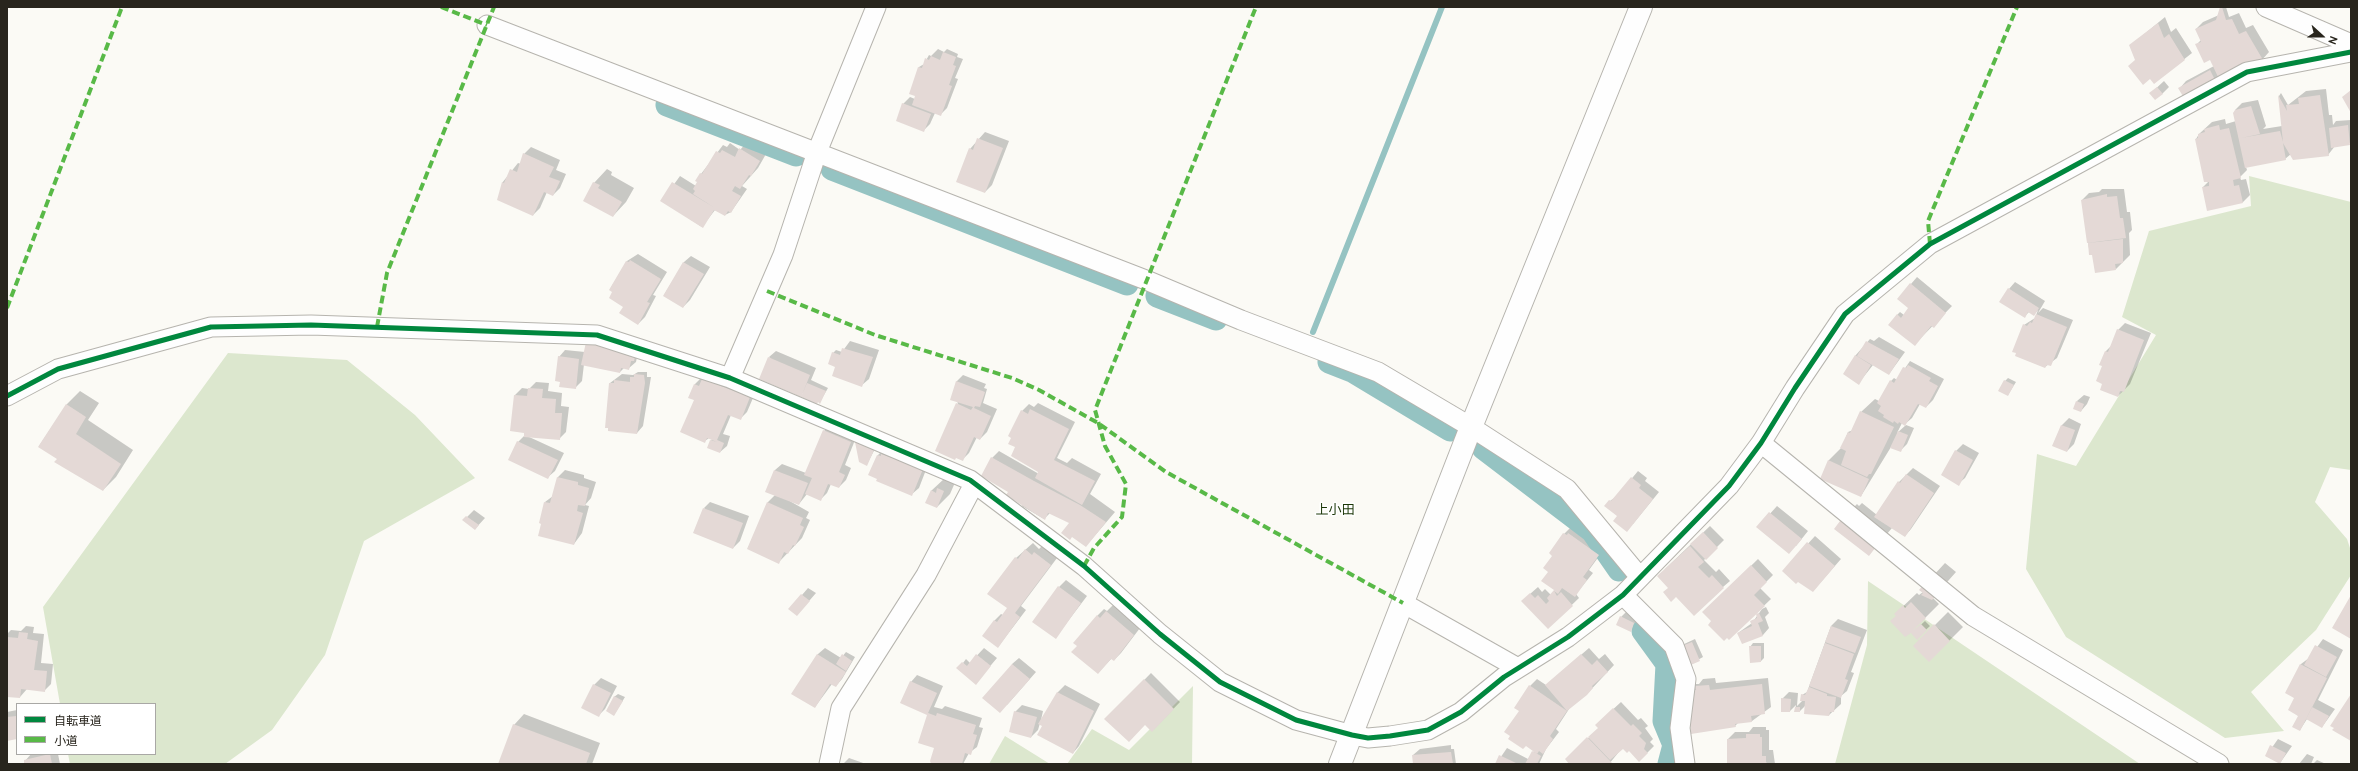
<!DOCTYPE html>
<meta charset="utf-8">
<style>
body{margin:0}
#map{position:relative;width:2358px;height:771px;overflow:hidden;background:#fbfaf5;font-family:Cabin,"Noto Sans JP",sans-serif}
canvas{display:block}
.frame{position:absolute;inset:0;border:8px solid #28251d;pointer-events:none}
.legend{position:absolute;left:16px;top:703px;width:140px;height:52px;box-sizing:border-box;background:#fff;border:1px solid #a9a8a5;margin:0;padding:5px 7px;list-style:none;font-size:12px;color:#28251d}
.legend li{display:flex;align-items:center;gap:8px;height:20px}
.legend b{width:20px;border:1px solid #a9a8a5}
.north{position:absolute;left:2302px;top:16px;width:40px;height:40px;-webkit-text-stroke:3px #fff;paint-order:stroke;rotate:111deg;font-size:11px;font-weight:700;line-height:16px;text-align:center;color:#28251d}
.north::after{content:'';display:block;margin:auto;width:14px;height:18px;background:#28251d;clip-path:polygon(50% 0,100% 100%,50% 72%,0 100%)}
</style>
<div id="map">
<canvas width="2358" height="771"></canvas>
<div class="frame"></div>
<ul class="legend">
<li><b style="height:5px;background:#00873e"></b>自転車道</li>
<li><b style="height:5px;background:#58b947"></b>小道</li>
</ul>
<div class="north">N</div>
</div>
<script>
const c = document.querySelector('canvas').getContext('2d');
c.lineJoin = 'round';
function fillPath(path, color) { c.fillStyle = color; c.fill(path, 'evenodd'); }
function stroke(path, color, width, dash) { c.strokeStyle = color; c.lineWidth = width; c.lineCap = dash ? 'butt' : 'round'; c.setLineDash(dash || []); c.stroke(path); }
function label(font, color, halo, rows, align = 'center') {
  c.font = font + ' Cabin,"Noto Sans JP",sans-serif'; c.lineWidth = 3; c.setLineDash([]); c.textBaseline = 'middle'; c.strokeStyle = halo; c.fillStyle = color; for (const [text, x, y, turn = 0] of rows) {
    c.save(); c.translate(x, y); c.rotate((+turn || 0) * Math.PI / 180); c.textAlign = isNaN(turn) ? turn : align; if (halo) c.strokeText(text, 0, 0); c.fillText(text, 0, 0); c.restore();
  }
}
const green = new Path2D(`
 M2249,176L2351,202V470L2330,467L2315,502L2347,539L2351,551V575L2316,630L2251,692L2284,731L2225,738L2066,637L2026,569L2037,454L2076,466L2156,335L2122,317L2149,231L2251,206Z
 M228,353L347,360L415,415L475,478L364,541L325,655L272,730L225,764H70L68,754H155V704H60L43,607Z
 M1868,581L2140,764H1835L1867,645Z
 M1193,686L1192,764H1067L1092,729L1129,750Z
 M1005,736L1050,764H989Z`);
const shadow = new Path2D(`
 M2221,7H2226L2229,17L2239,13L2246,28L2253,25L2269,52L2261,61L2225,78L2180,88L2186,81L2214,66L2211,59L2196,45L2201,40L2196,29L2203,22L2219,15Z
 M2165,17L2171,32L2176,28L2192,53L2154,83L2136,60L2131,45Z
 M938,49L944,52L947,49L958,54L957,57L963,59L955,78L958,79L947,108L940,115L935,113L930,124L924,130L903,104L910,97L915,99L918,92L910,93L919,67L924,64L929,55L931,56Z
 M2164,81L2169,87L2162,94L2151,93Z
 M2326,89L2329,115H2332L2333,125L2336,121L2351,120V143L2335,146L2328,155L2291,154L2285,159L2246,167L2247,170L2240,177L2241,180L2246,179L2250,195L2243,202L2208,209L2203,187L2210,180L2196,139L2199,134L2212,122L2225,119L2226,124L2236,121L2235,110L2242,103L2258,100L2266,126L2263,129L2282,126L2279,96L2281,93L2288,105L2306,91Z
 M985,132L1009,141L992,185L985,192L970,149Z
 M747,142L766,154L758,168L742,186L747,189L731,212L725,215L715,210L702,227L662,201L680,176L696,186L701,174L723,145L727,147L730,143L740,150Z
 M531,147L560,160L556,170L566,174L560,188L553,195L547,192L540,208L533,215L502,183L518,163L521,164L524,154Z
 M607,169L612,172L611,175L634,188L626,202L613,216L594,183Z
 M2102,189H2124L2127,212H2130L2132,230L2129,233L2130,255L2116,269L2093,254H2090L2088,243L2082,200L2089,193L2099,192Z
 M638,254L667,272L653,295L656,296L645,317L638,324L610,289L627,261Z
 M691,256L710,267L690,300L683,307L664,295L684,262Z
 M1917,277L1952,306L1915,344L1897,315L1900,312L1904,315L1910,308L1911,284Z
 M2015,282L2045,301L2038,313L2043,308L2073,320L2057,358L2045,367L2024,325L2035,318L2038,310L2034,315L2029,312L2024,317L2009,289Z
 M2125,323L2151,333L2130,384L2118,396L2103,383L2104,365L2106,351L2113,344L2118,330Z
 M1879,337L1905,352L1889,374L1873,365L1858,384L1855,356L1870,339L1874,341Z
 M850,341L879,350L869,379L862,385L838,362L833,353L836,350L842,352Z
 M565,350L585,352L637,357L636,362L629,368H624L620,372L584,364L582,381L575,388L561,381L559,357Z
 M776,351L816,368L811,380L828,388L820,402L805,391L800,395L769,357Z
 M1910,361L1944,379L1933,400L1926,407L1920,404L1912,418L1905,424L1902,423L1897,433L1906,425L1914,428L1907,444L1900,451L1891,447L1861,496L1821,478L1829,460L1842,447L1848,432L1853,430L1861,412L1875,399L1879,401L1891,381L1894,378L1897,380Z
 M638,372H647V377H651L643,426L637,433L610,383L622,374L633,375Z
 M963,375L986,384L984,388L987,389L983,403L997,409L987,432L980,439L977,437L969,453L962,460L956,382Z
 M702,377L756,391L747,412L740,419L731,415L723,434L730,436L727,446L720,452L711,441L712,439L709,438L705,441L695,400L689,397L695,384Z
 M2008,378L2016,382L2008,395L2005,381Z
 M536,382L549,383L548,391L562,393L561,406L569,407L566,432L559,439L527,436L564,453L555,471L548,477L518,442L525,435L515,395L522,388L529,389Z
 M80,391L99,403L88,420L133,450L116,477L103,490L39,446L67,404Z
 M2084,395L2090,397L2087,404L2081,411L2077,401Z
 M1038,403L1075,422L1057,458L1067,463L1072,458L1101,474L1090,494L1115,512L1086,546L1070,522L1050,513L1044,519L1022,506L1025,499L1010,491L992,458L999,451L1039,474L1040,472L1017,446L1022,411L1029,404L1034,407Z
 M2069,418L2081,424L2074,444L2067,451L2054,445L2062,425Z
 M831,424L857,435L845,465L851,468L846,480L839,487L831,484L827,493L820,500L807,494L799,504L788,500L809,512L806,518L810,520L802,538L779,562L748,548L768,502L775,495V470L782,464L806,473L824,431Z
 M859,440L876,447L867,464L856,443Z
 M1963,444L1979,453L1965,478L1958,484L1942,475L1956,451Z
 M885,448L929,462L919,488L912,494L870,474L878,455Z
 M1913,468L1940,486L1911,529L1905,536L1892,528L1869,555L1844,517L1857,504L1859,506L1862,503L1877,515L1899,482Z
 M565,470L584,475V478L596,482L591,498L585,505L589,506L582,533L574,544L545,502L553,496L558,477Z
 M1638,471L1647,478L1645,481L1659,492L1633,524L1618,516L1610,501L1618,495Z
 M945,478H957L950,494L937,507L931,491Z
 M710,502L749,516L740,541L733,548L704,508Z
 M1777,506L1808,531L1796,546L1758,527Z
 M474,510L485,518L475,529L464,520Z
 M1710,526L1724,540L1704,560L1716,572L1719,569L1730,581L1723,587H1669L1665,569Z
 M1571,527L1574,529L1576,527L1605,548L1589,570L1593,573L1576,594L1579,598L1548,628L1530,594L1538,587L1542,592L1545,589L1551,595L1555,590L1549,572L1553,555L1564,534Z
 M1815,536L1841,559L1813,591L1783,571Z
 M1033,543L1039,549L1042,546L1057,558L1021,606L1026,610L998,647L983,636L995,620L1001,614L1003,615L1008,608L989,593L1016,558Z
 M1758,559L1773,575L1760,588L1771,599L1729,639L1704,612Z
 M1945,563L1956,572L1933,598L1939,604L1925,618L1897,616L1895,614L1917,593L1919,595L1923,592L1932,577Z
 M1066,580L1087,596L1056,637L1059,587Z
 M808,588L816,593L797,615L790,609Z
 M1634,604L1644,617L1630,630L1621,617Z
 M1113,605L1140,628L1121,653L1114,660L1112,658L1098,673L1078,645L1097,616L1104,609L1107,611Z
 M1766,607L1769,613L1765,617L1769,628L1763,635L1743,643L1738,633L1752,623L1762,609Z
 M1948,612L1963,627L1929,661L1914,646Z
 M1838,619L1867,630L1851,672L1854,673L1847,691L1841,696V704L1829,715L1805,706L1800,711H1795L1796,705L1790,711L1782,699L1789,692L1798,693L1797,706L1803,700L1802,695L1807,692L1831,626Z
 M1925,621L1930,626L1917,638L1912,633Z
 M26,626L34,627L33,633L44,634L41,663L53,664L51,684L44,691L27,689L20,697L7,696V634L11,630L21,631Z
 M1695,639L1703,657L1687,666L1682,645Z
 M2323,639L2343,650L2318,700L2335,709L2322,727L2307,719L2300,730L2295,697L2286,692L2301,664L2309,658Z
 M1753,643H1764V658L1761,661L1750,647Z
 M825,648L841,658L846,652L855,657L842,679L836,686L832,684L815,707L793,693L818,654Z
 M984,648L997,658L976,683L963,663L966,659L970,663Z
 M1589,648L1599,659L1605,654L1614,665L1586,695L1571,706L1556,729L1559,732L1546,749L1539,764H1496L1507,748L1528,759L1534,751L1520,711L1530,686L1537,679L1546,685Z
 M1019,658L1036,672L1007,705L1012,664Z
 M1151,673L1180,702L1152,731L1145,724L1106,719Z
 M917,675L943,686L934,707L942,709L945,706L982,718L979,727L983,728L977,747L969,753L963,764H933L935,748L928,715L911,682Z
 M601,678L617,686L605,709L598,716L594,685Z
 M1715,678L1716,683L1768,678L1771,707L1752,721L1739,722L1735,726L1692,733L1694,684H1699L1703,679Z
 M1065,685L1100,704L1079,746L1073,753L1040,723L1038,730L1031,737L1015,712L1022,705L1043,711L1041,720L1058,692Z
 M618,694L625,697L614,715V697Z
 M1621,702L1638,720L1641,718L1648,726L1645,728L1653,739L1650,742L1654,746L1647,753L1623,747L1609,764H1571L1566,759L1599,728L1596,725Z
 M17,710V738L7,740V712Z
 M524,714L600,743L592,764H499L514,725Z
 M1753,727H1766V730H1769V750H1773L1775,764H1728V739L1735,732H1749Z
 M2278,739L2292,746L2280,763L2266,756Z
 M1451,745V749H1454L1456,764H1414L1413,755L1420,749Z
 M31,754H58L60,764H26L25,761Z
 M2307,754L2314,757L2311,764H2299Z
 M849,758L866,764H843Z
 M2317,760L2326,764H2313Z`);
const stream = new Path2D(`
 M1313,332L1442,7`);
const canal = new Path2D(`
 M667,105L796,155
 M832,169L1127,284
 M1157,296L1216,319
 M1329,362L1352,371L1450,430
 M1483,448L1592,531L1619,570
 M1643,631L1667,664L1664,721L1674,745L1669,764`);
const building = new Path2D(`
 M2220,7H2222L2226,20L2232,19L2239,34L2246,31L2263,60L2220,81L2210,60L2204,63L2195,44L2201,42L2195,29L2216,20Z
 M2158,23L2164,38L2169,34L2185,60L2154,84L2150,79L2143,85L2128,66L2135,60L2129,45Z
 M943,52L956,57L953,65L956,66L949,85L952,86L941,116L912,105L915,96L909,94L918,67L922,68L925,58L929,60L931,56L940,60Z
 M2210,70L2218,86L2187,103L2178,88Z
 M2157,87L2163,94L2155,100L2149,93Z
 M2351,90V113L2342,97Z
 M2278,95L2287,111L2286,105L2299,104L2298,98L2320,95L2329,156L2293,160L2283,143L2286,160L2245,168L2233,113L2235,110L2251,106L2260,134L2241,138L2280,131L2283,142Z
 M902,103L931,114L924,132L896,121Z
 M2219,125L2220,130L2229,128L2241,178L2233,180L2234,186L2239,185L2243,203L2207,211L2202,187L2209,186V182H2204L2195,139L2198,138V134L2205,132L2204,129Z
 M2348,125L2350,145L2331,148L2329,128Z
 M977,138L1003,148L985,193L956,182L969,148L973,150Z
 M739,148L760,161L751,176L749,175L740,189L735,186L732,191L741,196L731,213L728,211L725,216L714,210L703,228L660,201L672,182L715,208L693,194L695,191L693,189L697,182L695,181L700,173L702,174L716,151L720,153L722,150L735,157Z
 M523,153L554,167L549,177L560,181L553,196L544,192L533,216L497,200L502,182L504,183L510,169L517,172Z
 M593,182L600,185L598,188L622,202L613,217L583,201Z
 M2107,194V197L2117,196L2120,218H2123L2126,238L2087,243L2081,200Z
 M2123,239V263L2115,264L2116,270L2095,273L2092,255H2089L2088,243Z
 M630,260L661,279L647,302L650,303L638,325L619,313L623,307L609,298L612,292L609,290L626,261L629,262Z
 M683,262L704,274L683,308L663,296Z
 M1910,283L1946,313L1934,328L1931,326L1915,346L1888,325L1897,314L1901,318L1908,308L1897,299Z
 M2008,288L2039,308L2034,316L2028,312L2025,318L1999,302Z
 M2036,314L2067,327L2051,366L2047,365L2045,368L2015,356L2016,353L2012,352L2023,324L2027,326L2030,322L2032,323Z
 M2117,329L2144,340L2124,392L2120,391L2118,397L2100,390L2102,384L2096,381L2102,366L2099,365L2105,351L2108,352Z
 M1866,341L1899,359L1889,375L1857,356Z
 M586,342L636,352L634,361H631L629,370L621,368L620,373L581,365Z
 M842,348L873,357L862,387L832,376L835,367L828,364L832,352L840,355Z
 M1855,355L1871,365L1859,385L1843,374Z
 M558,356L579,359L576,389L559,387L560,382L555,381Z
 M768,357L810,375L801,397L759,379Z
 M1908,365L1931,378L1929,381L1938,386L1926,408L1918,404L1905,426L1899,422L1898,424L1894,421L1893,423L1883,417L1884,415L1878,411L1881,406L1877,403L1890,380L1894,383L1903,367L1906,368Z
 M634,374L644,375L645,383L637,434L608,431V428H605L609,383H614V380L630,382V377H634Z
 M702,379L750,397L741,420L728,415L717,440L724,443L720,453L707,448L710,440L717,442L707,438L705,443L680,432L694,400L688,398L694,384L699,386Z
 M2004,380L2014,385L2008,396L1998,391Z
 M956,381L985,392L980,407L975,406L974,408L991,416L980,440L974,437L963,461L956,458L955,460L935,451L956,403L971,410L973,407L950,400Z
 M807,383L826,391L820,404L818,402L817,404L801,397Z
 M528,388L543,389L542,398L556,399L555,413H562L560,440L524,437V433L510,431L514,395L527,396Z
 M2076,401L2084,404L2081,412L2073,409Z
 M66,404L86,417L76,434L121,464L103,491L54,462L57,459L38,447Z
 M1030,409L1069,429L1054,460L1095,481L1082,505L1035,478L1038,472L1011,456L1015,447L1008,444L1011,438L1008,436L1021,410L1028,414Z
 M1860,411L1894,427L1871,474H1869L1867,477L1841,465L1846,451L1840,448L1848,432L1850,433Z
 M2061,425L2075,430L2067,452L2052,446Z
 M823,430L851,442L839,472L845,475L839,488L828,484L821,501L805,494L812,478L804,475Z
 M1898,431L1908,435L1901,452L1890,448Z
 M517,441L558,460L548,479L508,460Z
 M855,442L874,450L867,466L859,462Z
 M1955,450L1973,460L1959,486L1941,475Z
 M881,454L923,469L912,496L876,481L877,479L868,475L877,455L881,456Z
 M991,457L1034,481L1028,492L1034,481L1080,505L1106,522L1086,547L1072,537L1070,540L1061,533L1069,523L1048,513L1045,520L1006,495L1008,492L981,476Z
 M1828,460L1869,479L1861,497L1820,479Z
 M774,470L808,483L799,505L765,492Z
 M1906,474L1934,493L1905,537L1874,517L1898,481L1900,483Z
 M557,477L578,482V485L589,488L585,506L578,505L577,511L583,513L574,545L538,536L541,524L539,523L544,502L550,503Z
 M1631,477L1641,485L1639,488L1653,499L1627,532L1613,521L1617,516L1604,506L1609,500L1611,501Z
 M937,488L944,491L937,508L925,503L931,490L936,493Z
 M767,502L803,518L800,525L804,527L795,546L793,545L788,554L784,552L779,564L747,549Z
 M703,508L743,523L733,549L693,533Z
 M1769,512L1802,539L1789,554L1756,527Z
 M466,516L479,525L475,530L462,520Z
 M1843,517L1881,540L1869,556L1834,529Z
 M1703,532L1718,548L1706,560L1690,544Z
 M1563,533L1567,535L1568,533L1599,555L1583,577L1587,580L1575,597L1562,588L1558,594L1554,591L1557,596L1561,592L1573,606L1548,629L1521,601L1530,593L1535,598L1538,595L1546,604L1549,601L1547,598L1554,590L1541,581L1548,572L1543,568L1552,556L1549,553Z
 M1807,542L1835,566L1813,592L1798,582L1796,584L1782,571Z
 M1690,546L1704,562L1698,567L1709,578L1712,575L1724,588L1694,616L1676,597L1671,602L1663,592L1668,588L1657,576Z
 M1025,549L1032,555L1034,552L1051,565L1015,613L1020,617L998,648L982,636L994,620L997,622L1007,608L987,594L1015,557L1018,559Z
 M1751,565L1767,582L1754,595L1765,606L1729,640L1727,638L1724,641L1708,625L1711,621L1702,612Z
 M1931,576L1944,586L1932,600L1921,595L1923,593L1919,590Z
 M1058,586L1081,603L1056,639L1032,622Z
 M801,594L810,601L797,616L788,609Z
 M2351,595V639L2332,628Z
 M1911,602L1926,618L1912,631L1921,624L1927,630L1917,640L1911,633L1905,637L1890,621L1896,616L1894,614L1903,605L1905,608Z
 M1106,611L1134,635L1114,661L1111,659L1098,674L1071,652L1077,646L1073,643L1097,615L1100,618Z
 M1759,613L1763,621L1758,623L1763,636L1742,644L1737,633L1752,626L1750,621L1757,618L1756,614Z
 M1620,616L1634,623L1631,632L1616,625Z
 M1934,624L1950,641L1929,662L1913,646Z
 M1831,626L1861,637L1855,653L1825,642Z
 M19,632L28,633L27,639L38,641L34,670L47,671L45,692L21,689L20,698L7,697V637L18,638Z
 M1692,642L1700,661L1686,667L1677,648Z
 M1825,643L1854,654L1845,679L1848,680L1841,698L1809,686Z
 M2315,645L2337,657L2326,677L2304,665Z
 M1749,646H1761V662L1750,663Z
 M817,654L846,672L836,687L830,684L815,708L791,694Z
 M842,654L852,661L846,671L836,664Z
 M976,654L991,666L976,685L956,668L962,662L967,666Z
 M1581,654L1592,665L1597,660L1608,672L1592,686L1593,688L1587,695L1567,711L1550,736L1553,739L1543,754L1539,751L1537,754L1526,746L1523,749L1508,739L1510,736L1504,732L1519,711L1514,708L1529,685L1567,711L1545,685Z
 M1012,664L1030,679L1000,713L982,698Z
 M2300,664L2327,678L2300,731L2292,727L2298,716L2288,710L2294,698L2285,693Z
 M1144,679L1174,709L1152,732L1145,725L1129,742L1104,719Z
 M910,681L937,693L928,713L936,716L937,713L976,725L973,734L977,735L971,755L965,753L962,764H931L930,761L934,748L918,743L927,715L900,703Z
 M593,684L611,693L599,717L581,708Z
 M1762,684L1765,714L1751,716L1752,722L1735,724L1736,727L1691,734L1686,691L1696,690L1695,686L1709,685L1710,690Z
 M1809,687L1827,694V696L1836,697L1834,712H1830L1829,716L1804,714L1805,701H1800L1801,694L1805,695Z
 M1057,692L1094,711L1073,754L1037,735L1042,726L1038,724Z
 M2351,694V741L2332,730L2334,728L2330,726Z
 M614,696L623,701L614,716L606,711Z
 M1781,698L1791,699L1790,712H1781Z
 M1795,707H1800V712H1794Z
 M2312,707L2329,716L2322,728L2306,719Z
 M1613,708L1631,726L1633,724L1642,733L1639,736L1646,743L1644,749L1648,753L1639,762L1629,751L1627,753L1623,749L1610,760L1588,737L1598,728L1595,725Z
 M1014,711L1037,717L1031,738L1009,732Z
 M17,716V739L7,741V717Z
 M513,724L590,753L586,764H498Z
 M1746,734H1760V737H1762V756H1766V762L1768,764H1727V739L1746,738Z
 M1587,737L1612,763L1610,764H1569L1565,759Z
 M2270,745L2286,753L2280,764L2265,756Z
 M1532,751L1541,756L1537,764H1525Z
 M1451,752L1453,764H1413L1412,755Z
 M50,754L52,764H24V760Z
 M1499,755L1518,764H1495Z`);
const minor = new Path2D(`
 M2266,7L2351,44
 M487,25L1146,280L1241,320L1378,372L1471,427L1567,489L1639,576
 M730,378L783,255L817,152L876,7
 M7,396L58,369L211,327L311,325L597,335L730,378L970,480L1084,566L1160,634L1220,682L1296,720L1352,735L1368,738L1390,736L1428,730L1461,712L1504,677L1568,637L1623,595L1729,486L1761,443L1795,388L1845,314L1930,244L2247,72L2351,52
 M1761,443L1973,616L2219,764
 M1623,595L1674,646L1686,679L1680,728L1685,764
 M1403,603L1518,668
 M829,764L841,708L926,575L974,484`);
const tertiary = new Path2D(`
 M1340,764L1471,427L1641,7`);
const quiet = new Path2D(`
 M441,7L487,25
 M1930,244L1928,221L2017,7
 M767,291L875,335L1012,378L1039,390L1098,423L1166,472L1403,603
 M7,308L122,7
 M377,327L387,273L494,7
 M1084,566L1094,548L1122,517L1126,484L1105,446L1095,410L1256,7`);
const cycleway = new Path2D(`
 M7,396L58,369L211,327L311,325L597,335L730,378L970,480L1084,566L1160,634L1220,682L1296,720L1352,735L1368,738L1390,736L1428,730L1461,712L1504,677L1568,637L1623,595L1729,486L1761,443L1795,388L1845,314L1930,244L2247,72L2351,52`);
const quarterNames = [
 ["上小田",1335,510]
];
fillPath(green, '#dce7ce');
fillPath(shadow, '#0003');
stroke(stream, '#95c3c2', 6);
stroke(canal, '#95c3c2', 23);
fillPath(building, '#e4d9d6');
stroke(minor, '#b6b4ae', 21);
stroke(tertiary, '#b6b4ae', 24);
stroke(minor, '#fefefe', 19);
stroke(tertiary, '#fefefe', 22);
stroke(quiet, '#58b947', 4, [8, 4]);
stroke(cycleway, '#00873e', 5);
label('13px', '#1a3606', '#fff', quarterNames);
</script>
